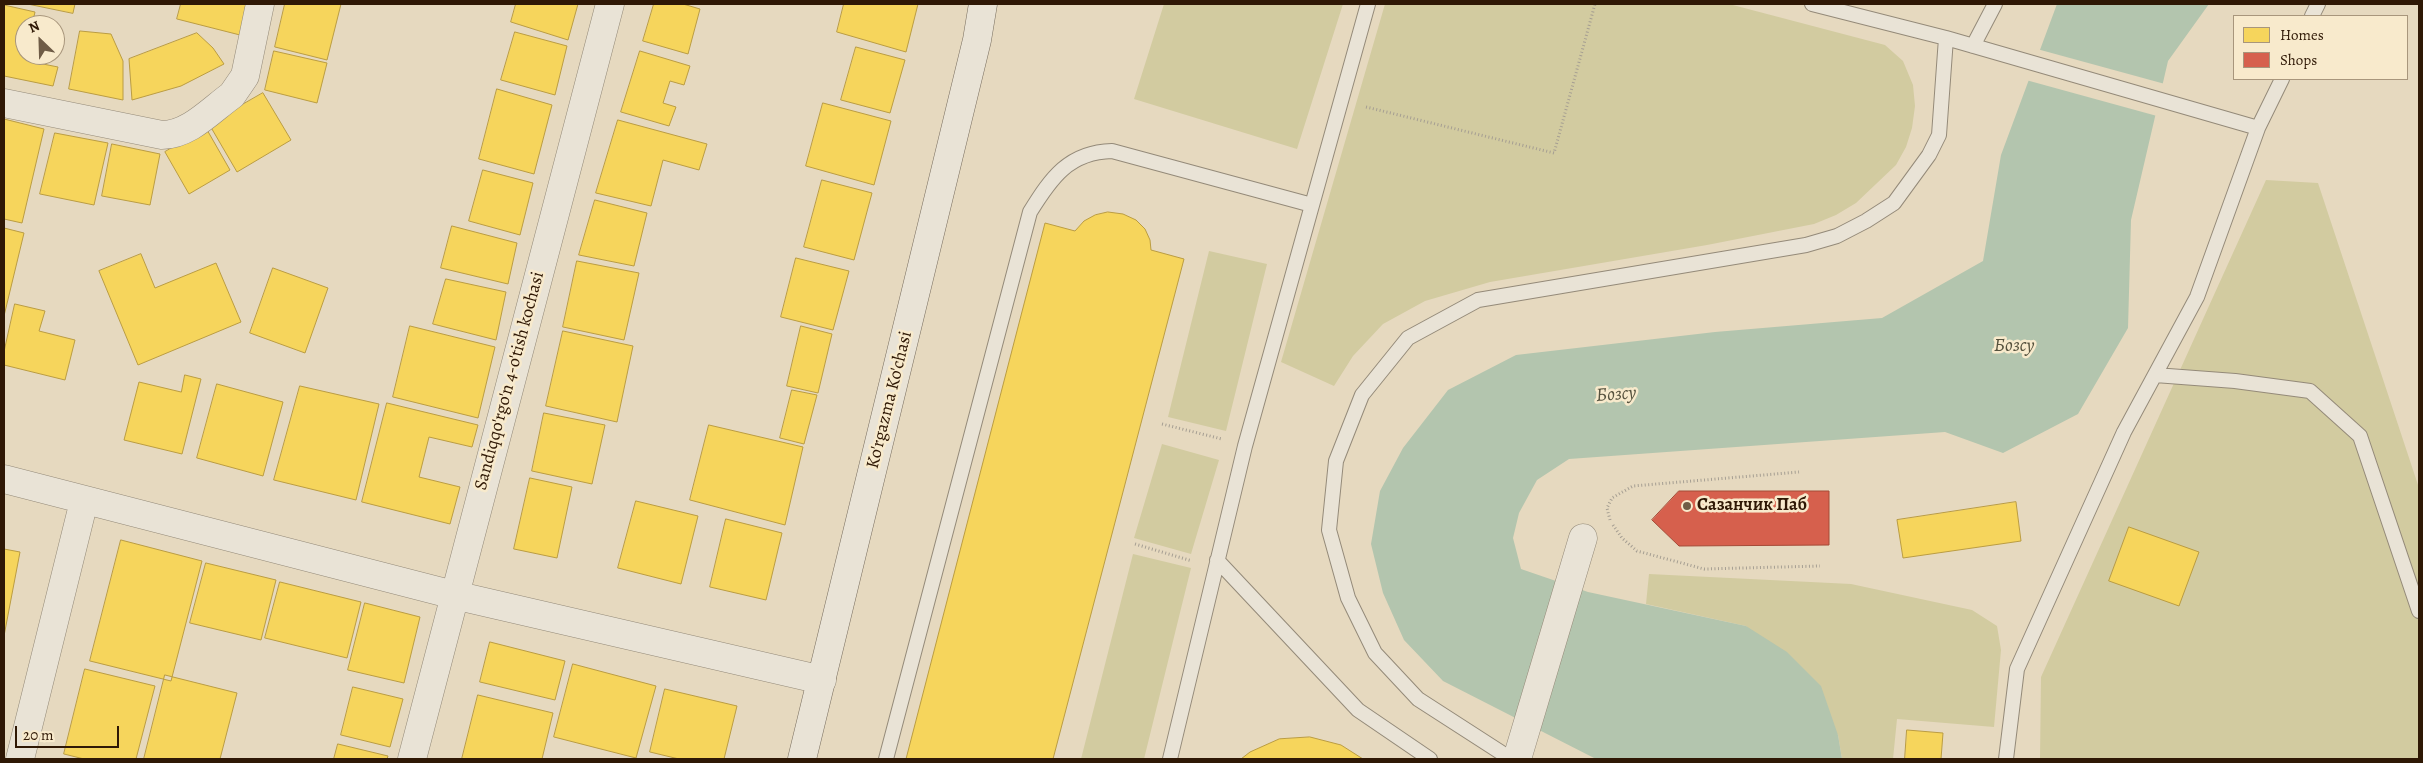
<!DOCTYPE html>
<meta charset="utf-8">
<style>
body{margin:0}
#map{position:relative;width:2423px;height:763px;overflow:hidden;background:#e6d9bf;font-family:Alegreya,serif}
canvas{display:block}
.frame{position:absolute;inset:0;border:5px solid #2f1805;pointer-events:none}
.legend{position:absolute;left:2233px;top:15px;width:175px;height:65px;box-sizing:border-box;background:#f8eacc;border:1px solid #a8967c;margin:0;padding:6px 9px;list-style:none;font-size:15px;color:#2f1805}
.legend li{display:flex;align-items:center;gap:10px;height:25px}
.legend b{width:25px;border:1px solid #a8967c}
.north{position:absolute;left:15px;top:15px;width:50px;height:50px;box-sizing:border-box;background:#f8eacc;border:1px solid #a8967c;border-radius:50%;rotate:336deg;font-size:14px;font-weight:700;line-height:20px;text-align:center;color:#2f1805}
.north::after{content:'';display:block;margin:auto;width:18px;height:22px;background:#6f5c46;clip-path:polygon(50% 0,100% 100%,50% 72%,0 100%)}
.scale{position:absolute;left:15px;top:726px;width:104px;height:22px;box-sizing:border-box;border:2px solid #2f1805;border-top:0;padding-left:6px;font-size:15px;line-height:18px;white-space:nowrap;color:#2f1805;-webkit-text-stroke:4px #f8eacc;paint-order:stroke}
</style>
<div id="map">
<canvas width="2423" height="763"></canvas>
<div class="frame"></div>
<ul class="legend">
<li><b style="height:14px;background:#f6d55c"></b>Homes</li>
<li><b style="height:14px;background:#d6604d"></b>Shops</li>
</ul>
<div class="north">N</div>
<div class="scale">20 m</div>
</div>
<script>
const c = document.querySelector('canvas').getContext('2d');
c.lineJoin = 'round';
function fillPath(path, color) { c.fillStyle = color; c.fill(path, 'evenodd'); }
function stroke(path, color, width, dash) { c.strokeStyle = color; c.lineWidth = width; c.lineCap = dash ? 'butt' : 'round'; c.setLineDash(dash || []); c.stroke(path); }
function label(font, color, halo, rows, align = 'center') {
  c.font = font + ' Alegreya,serif'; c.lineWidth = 5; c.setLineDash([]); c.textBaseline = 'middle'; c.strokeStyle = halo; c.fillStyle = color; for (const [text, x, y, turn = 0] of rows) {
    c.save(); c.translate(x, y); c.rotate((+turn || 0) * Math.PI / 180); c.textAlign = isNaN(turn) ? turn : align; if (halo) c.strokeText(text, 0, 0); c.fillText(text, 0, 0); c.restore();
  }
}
const green = new Path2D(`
 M1164,4H1343L1297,149L1134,99Z
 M1385,4H1729L1885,45L1903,61L1913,85L1915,106L1912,128L1906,147L1896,165L1856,203L1836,215L1814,224L1707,245L1490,282L1425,301L1383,324L1353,356L1334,386L1281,362Z
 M2266,180L2318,183L2419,488V759H2040L2041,677Z
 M1209,251L1267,264L1226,431L1168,417Z
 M1162,444L1219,460L1191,554L1134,538Z
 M1133,554L1191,568L1144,759H1081Z
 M1649,574L1851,584L1972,610L1997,626L2001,650L1994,727L1897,719L1893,759H1842L1838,735L1746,626L1646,604Z`);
const water = new Path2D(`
 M2057,4H2209L2168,61L2131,220L2128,328L2078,414L2003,453L1945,432L1569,459L1537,480L1519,513L1513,538L1521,569L1588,592L1746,626L1787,652L1821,686L1838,735L1842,759H1596L1443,681L1404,640L1383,593L1371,544L1380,491L1403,448L1448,390L1516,355L1715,332L1882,318L1983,261L2001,155Z`);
const pier = new Path2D(`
 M2037,49L2165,84L2157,116L2026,80Z`);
const homes = new Path2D(`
 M28,4H75L73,13Z
 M181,4H248L240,35L177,19Z
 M285,4H341L327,60L275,47Z
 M516,4H578L568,40L511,22Z
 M654,4H683L700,9L688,54L643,41Z
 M844,4H918L906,52L837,32Z
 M4,5L35,12L32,25H25V55H39L38,63L58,67L53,86L4,76Z
 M80,31L111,34L123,61V100L69,89Z
 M515,32L567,46L555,95L501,80Z
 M197,33L213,48L224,64L181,86L132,100L129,59Z
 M856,47L905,60L890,113L841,100Z
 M274,51L327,63L317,103L265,90Z
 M640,51L690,66L684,85L670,81L663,103L676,107L669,126L621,112Z
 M497,89L552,105L534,174L479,159Z
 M263,93L291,140L237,172L209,124Z
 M823,103L891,121L874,185L806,166Z
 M4,119L44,129L22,223L4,219Z
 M618,120L707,144L699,170L663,160L651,206L596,193Z
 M206,128L230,170L189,194L165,152Z
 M55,133L108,143L94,205L40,194Z
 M112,144L160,154L150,205L102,196Z
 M483,170L533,183L520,235L469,221Z
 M822,180L872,193L854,260L804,247Z
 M595,200L647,213L634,266L579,255Z
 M1108,212L1123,214L1136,220L1145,229L1150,240L1151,250L1184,259L1053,759H906L1045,223L1075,231L1084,221L1095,215Z
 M452,226L517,243L508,284L441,268Z
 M4,228L24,233L4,316Z
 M141,254L155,288L216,263L241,322L138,365L99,271Z
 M796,258L849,271L833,330L781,317Z
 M577,261L639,273L624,340L563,327Z
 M273,268L328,288L305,353L250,333Z
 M446,279L506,292L496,340L433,324Z
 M15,304L45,311L39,331L75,340L65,380L4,365V352Z
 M410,326L495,347L478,418L393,397Z
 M801,326L832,334L818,393L787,386Z
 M563,331L633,346L617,422L546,406Z
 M185,375L201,379L182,454L124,440L139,382L181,392Z
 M217,384L283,402L263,476L197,458Z
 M300,386L379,404L356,500L274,480Z
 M792,390L817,395L804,444L780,438Z
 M387,403L478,425L472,447L429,437L419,477L460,487L450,524L362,502Z
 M544,413L605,425L592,484L532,471Z
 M709,425L803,447L785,525L690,500Z
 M530,478L572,487L557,558L514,549Z
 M636,501L698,516L681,584L618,568Z
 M2016,502L2021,541L1903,558L1897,520Z
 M726,519L782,533L766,600L710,587Z
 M2129,527L2199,552L2179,606L2109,581Z
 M121,540L202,561L171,681L90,661Z
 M4,549L20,552L4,636Z
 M206,563L276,580L261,640L190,623Z
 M280,582L361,602L347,658L265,638Z
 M365,603L420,617L404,683L348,670Z
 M490,642L565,661L555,700L480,682Z
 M573,664L656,686L636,758L554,737Z
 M85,669L155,686L136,759H84L64,754Z
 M165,675L237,693L220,759H144Z
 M353,687L403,699L390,747L341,735Z
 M665,689L737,706L724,759H679L650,752Z
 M478,695L553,713L542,759H462Z
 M1907,730L1943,733L1941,759H1905Z
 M1310,737L1341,745L1363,759H1241L1250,752L1279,739Z
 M338,744L388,756L387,759H334Z`);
const shops = new Path2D(`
 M1679,491H1829V545L1679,546L1652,520Z`);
const path = new Path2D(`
 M1366,107L1554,153L1595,4
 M1162,424L1222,439
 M1610,520L1607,508L1612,498L1633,486L1799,472
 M1613,525L1622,538L1637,551L1704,569L1820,566
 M1135,544L1192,561`);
const lane = new Path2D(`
 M1812,4L1946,38L2258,128
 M2312,16L2318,4
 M1973,46L1995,4
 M2155,375L2235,381L2310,391L2360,436L2419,611
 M1217,560L1358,710L1430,759
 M886,759L1030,212C1051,178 1069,152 1112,151L1312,205
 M1170,759L1245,446L1368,4
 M1511,759L1418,699L1375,653L1348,598L1329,530L1336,461L1362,395L1408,338L1478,300L1806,245L1837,236L1866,221L1894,203L1929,155L1939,135L1946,38
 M2006,759L2017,669L2124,432L2197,297L2258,128L2282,79`);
const street = new Path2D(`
 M4,103L162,135C189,135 211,110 232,95L245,76L260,4
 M4,479L454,595L822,680
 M20,759L84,501
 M412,759L610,4
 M1517,759L1583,538`);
const secondary = new Path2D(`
 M802,759L977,40L983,4`);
const markers = [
 [1687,506,5,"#6f5c46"]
];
const streetNames = [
 ["Sandiqqo'rgo'n 4-o'tish kochasi",510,381,-75],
 ["Ko'rgazma Ko'chasi",890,400,-76]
];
const poiNames = [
 ["Сазанчик Паб",1697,506]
];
const waterNames = [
 ["Бозсу",2014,346],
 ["Бозсу",1616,395,-4]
];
fillPath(green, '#d2cba0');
fillPath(water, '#b3c5ae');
fillPath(pier, '#e6d9bf');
fillPath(homes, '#f6d55c');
stroke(homes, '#ba9c42', 1);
fillPath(shops, '#d6604d');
stroke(shops, '#a44a37', 1);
stroke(lane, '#948a79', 16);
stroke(street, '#948a79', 29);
stroke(secondary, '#7a6f60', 29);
stroke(path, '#a59e92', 3, [1, 2.5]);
stroke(lane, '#e9e3d6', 14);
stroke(street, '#e9e3d6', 28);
stroke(secondary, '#e9e3d6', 28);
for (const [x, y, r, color] of markers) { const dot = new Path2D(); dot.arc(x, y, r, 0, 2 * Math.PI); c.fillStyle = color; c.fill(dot); stroke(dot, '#f8eacc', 2); }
label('18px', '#2f1805', '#f8eacc', streetNames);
label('bold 18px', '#2f1805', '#f8eacc', poiNames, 'left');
label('italic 19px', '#56523e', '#f8eacc', waterNames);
</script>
